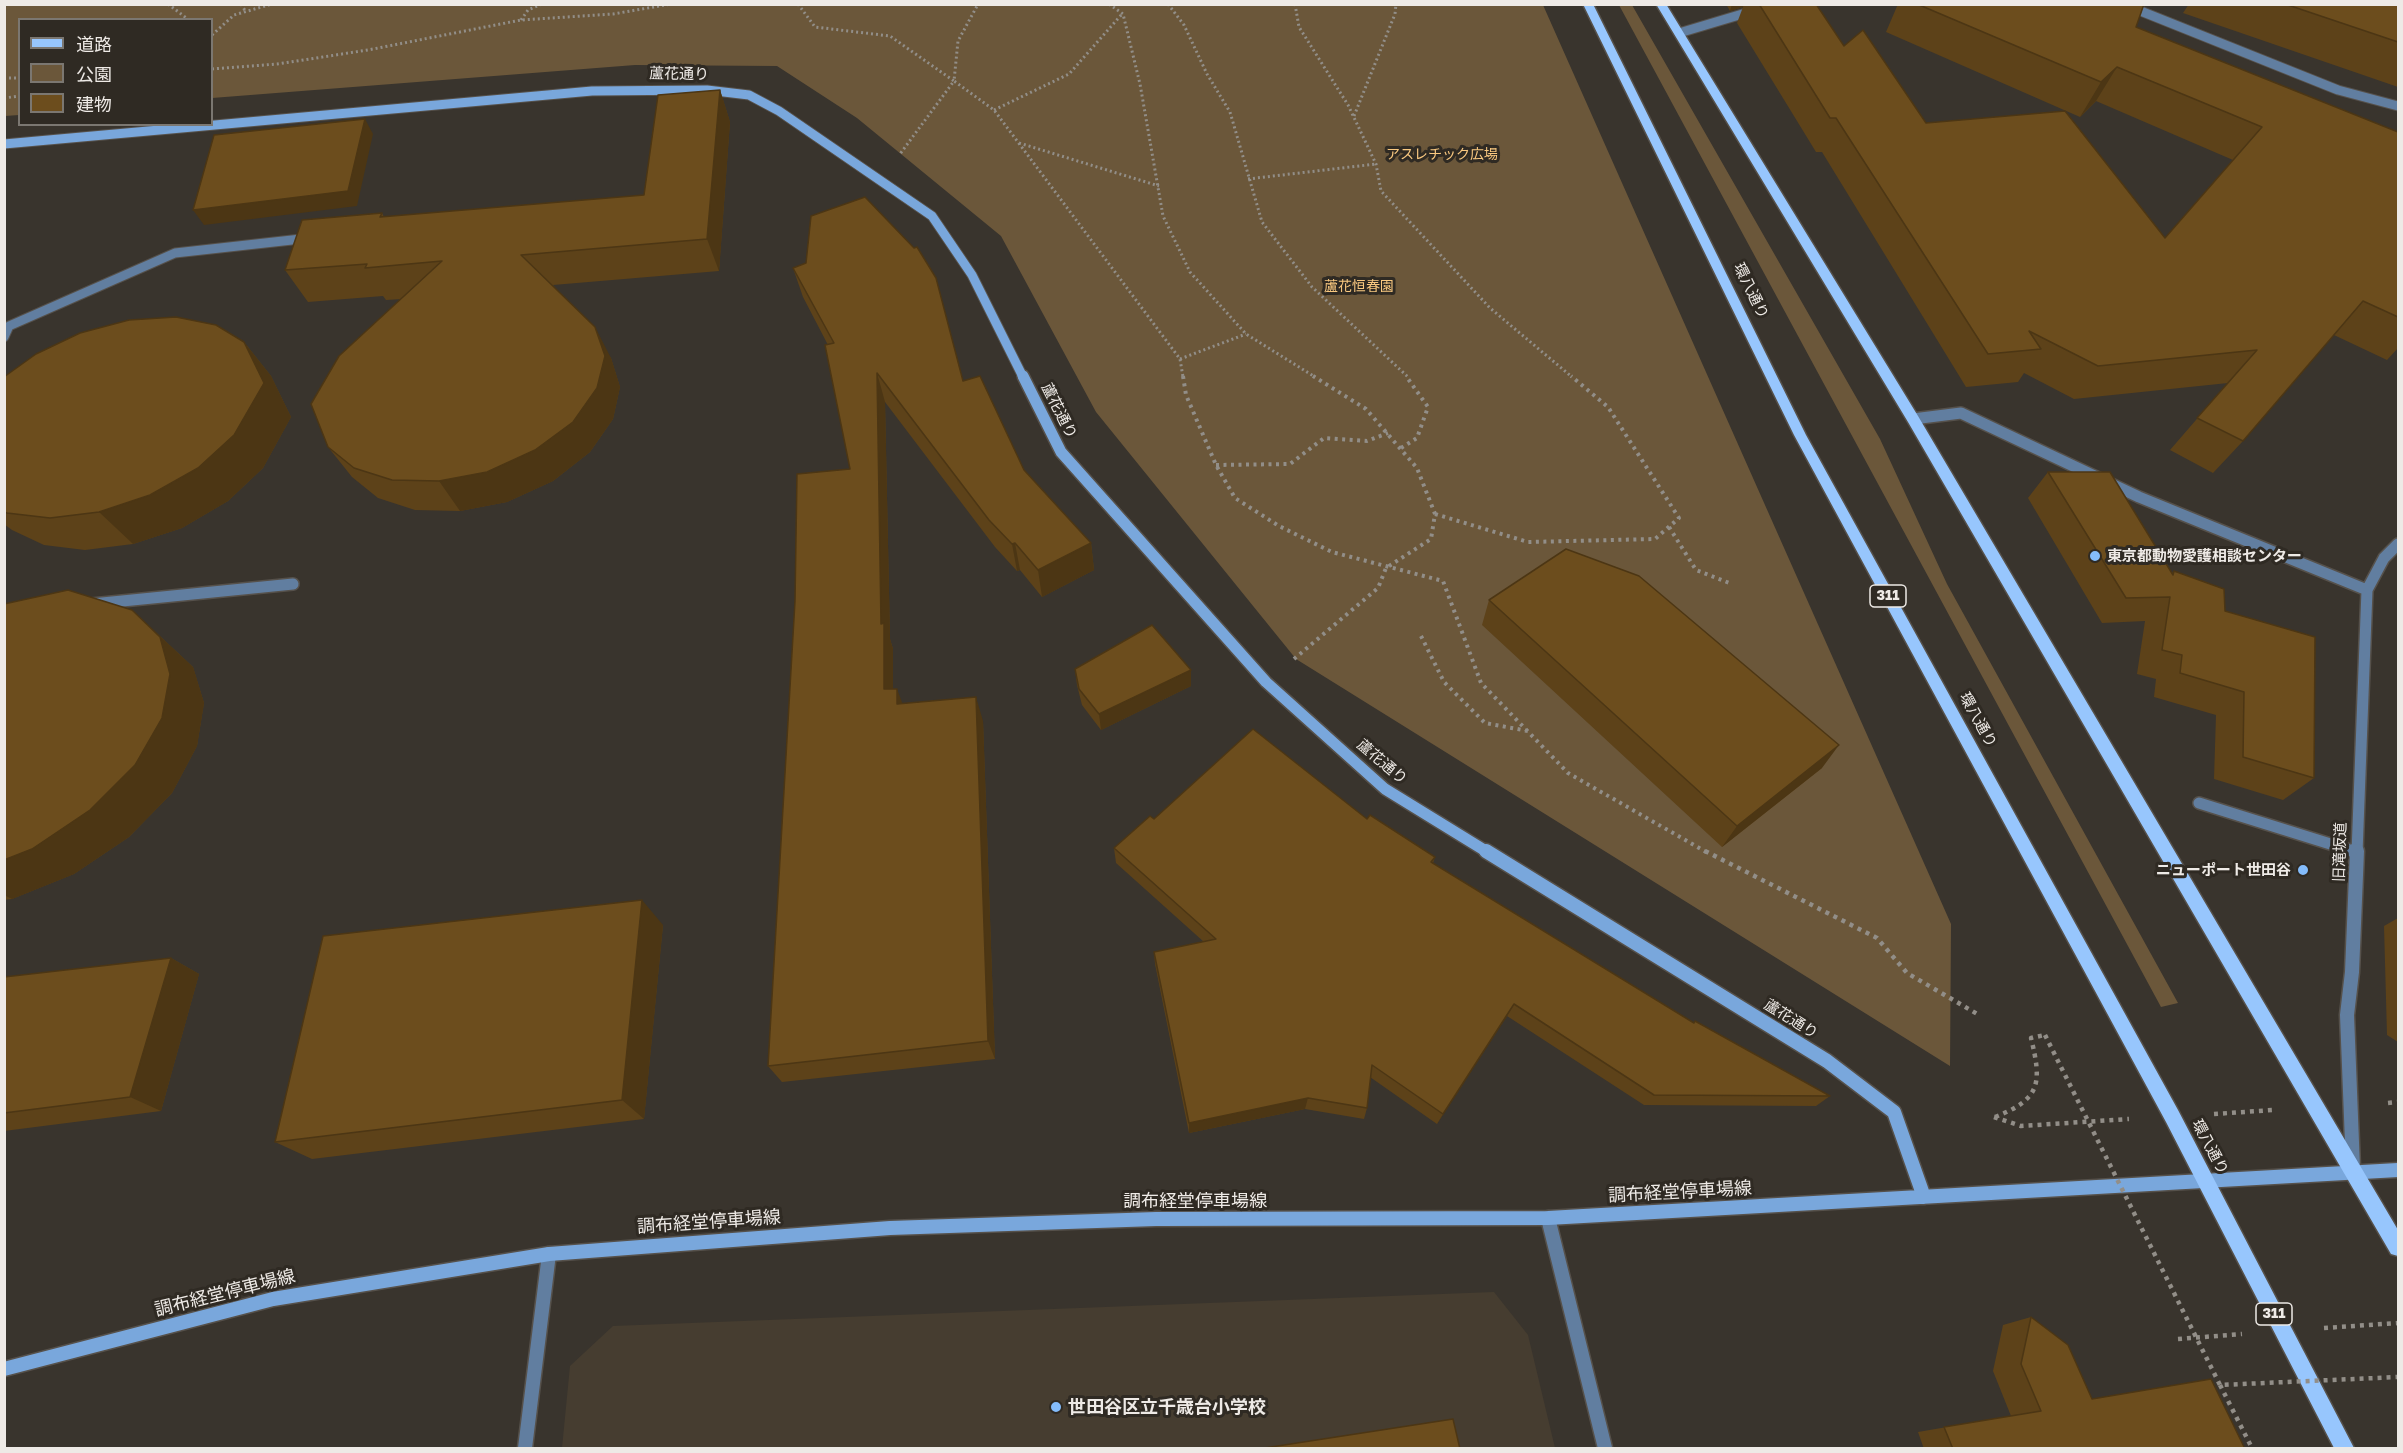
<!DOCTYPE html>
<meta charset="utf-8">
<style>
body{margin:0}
#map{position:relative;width:2403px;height:1453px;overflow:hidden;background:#39342d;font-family:"Golos Text","Noto Sans JP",sans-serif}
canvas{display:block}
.frame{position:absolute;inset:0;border:6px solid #eeeae6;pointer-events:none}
.legend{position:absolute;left:18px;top:18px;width:195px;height:108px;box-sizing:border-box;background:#2f2a23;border:2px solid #7b7771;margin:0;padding:8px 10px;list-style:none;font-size:18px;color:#eeeae6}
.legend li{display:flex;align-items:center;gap:12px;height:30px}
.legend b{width:30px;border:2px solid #7b7771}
</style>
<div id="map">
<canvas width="2403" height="1453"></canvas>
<div class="frame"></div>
<ul class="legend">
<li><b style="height:8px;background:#97c6fd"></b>道路</li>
<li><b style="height:16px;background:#6b573a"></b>公園</li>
<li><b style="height:16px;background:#6c4d1d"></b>建物</li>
</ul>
</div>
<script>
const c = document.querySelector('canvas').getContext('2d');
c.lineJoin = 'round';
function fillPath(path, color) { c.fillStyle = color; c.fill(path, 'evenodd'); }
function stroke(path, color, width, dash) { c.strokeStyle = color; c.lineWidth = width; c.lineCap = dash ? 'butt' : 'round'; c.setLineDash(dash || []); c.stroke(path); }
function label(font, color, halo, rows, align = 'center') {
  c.font = font + ' "Golos Text","Noto Sans JP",sans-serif'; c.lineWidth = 6; c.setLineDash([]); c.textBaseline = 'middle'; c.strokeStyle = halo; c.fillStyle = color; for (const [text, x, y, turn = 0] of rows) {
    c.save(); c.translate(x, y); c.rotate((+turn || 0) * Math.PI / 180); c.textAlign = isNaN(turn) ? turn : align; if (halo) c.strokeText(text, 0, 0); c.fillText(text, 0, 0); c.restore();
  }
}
const built = new Path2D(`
 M1494,1292L1528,1335L1555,1448H562L570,1366L613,1326Z`);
const green = new Path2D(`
 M5,5H1543L1951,924L1950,1066L1296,659L1096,412L1001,236L857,118L777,66L635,65L212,98V20H20L19,115L5,116Z
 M1619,5H1632L1880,439L1947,584L2178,1003L2161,1007Z`);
const pathFar2 = new Path2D(`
 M168,4L189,20
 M241,4L246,12
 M798,4L815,27L890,36L954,81L900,154
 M981,4L977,6L958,41L954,81L994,110L1180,359L1183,377
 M1109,4L1123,14L1140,84L1163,216L1190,272L1246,334L1315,377
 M1168,4L1184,25L1207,74L1230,112L1262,222L1312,287L1408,377
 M1295,4L1299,27L1348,105L1376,164L1381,191L1490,308L1572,377
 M521,20L528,10L542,4
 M212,35L234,15L272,4
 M212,69L277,64L368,50L521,20L613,14L671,4
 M4,78H20
 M4,98L20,96
 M994,110L1069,74L1122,14
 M1354,116L1395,14L1396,4
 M1019,143L1159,186
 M1248,179L1376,164
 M1180,359L1246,334`);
const pathFar1 = new Path2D(`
 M1183,376L1186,395L1216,465L1235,498L1279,526L1332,552L1443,581L1481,683L1568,773L1708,853
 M1401,448L1417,438L1428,407L1406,376
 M1216,465L1290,464L1324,438L1367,441L1388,433
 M1435,514L1528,542L1655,539L1679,518L1608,407L1571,376
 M1669,527L1696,570L1732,584
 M1421,636L1444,682L1485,723L1528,731
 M1294,659L1378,588L1386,568L1431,539L1435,514L1417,468L1366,409L1313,376`);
const path = new Path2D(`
 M1705,851L1877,938L1907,973L1979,1015
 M2388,1103L2398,1102
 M2214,1114L2273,1110
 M1994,1117L2021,1126L2129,1119
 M1995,1117C2041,1099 2042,1083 2031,1038L2045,1035
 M2324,1328L2398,1323
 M2178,1339L2242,1334
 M2220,1385L2252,1448`);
const laneFar1 = new Path2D(`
 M1679,33L1776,4
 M4,337L9,326L175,253L310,238`);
const lane = new Path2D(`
 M92,604L293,584`);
const streetFar2 = new Path2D(`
 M2123,4L2338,90L2398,106`);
const streetFar1 = new Path2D(`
 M1913,419L1961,413L2139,497L2367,590
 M2199,803L2356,852
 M2357,853L2367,590L2384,558L2398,544`);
const street = new Path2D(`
 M2354,851L2356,852
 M2353,1168L2347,1015L2352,972L2357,851
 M1548,1218L1605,1448
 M525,1448L549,1254`);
const secondaryFar2 = new Path2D(`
 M4,144L592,91L707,90L749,95L779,111L932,216L972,275L1023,377`);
const secondaryFar1 = new Path2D(`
 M1023,376L1061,452L1266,682L1385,789L1489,853`);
const secondary = new Path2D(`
 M1486,851L1827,1061L1894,1112L1924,1197
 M4,1369L273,1299L549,1254L890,1228L1156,1219L1548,1218L2398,1170`);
const primary = new Path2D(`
 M1583,4H1593L1806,435L2178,1110L2354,1448H2334L2166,1122L1794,435Z
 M1656,4H1666L1918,416L2398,1230V1256L2391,1254L1908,422Z`);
const pathBridge = new Path2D(`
 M2045,1035L2220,1385L2398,1377`);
const wall = new Path2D(`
 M1726,4H1816L1844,46L1926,123L2165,238L2233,160L2096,101L2080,117L1886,32L1898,4H2144L2136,27L2398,132V348L2387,360L2334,335L2243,441L2213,473L2170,450L2228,383L2074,399L2024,373L2018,382L1966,387L1822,152H1816L1737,23L1743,7L1730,11Z
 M2189,4H2398V87L2183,13Z
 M720,90L730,122L719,271L553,285L611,358L620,387L613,419L590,452L553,481L507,502L460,511L415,510L378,498L352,477L328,447L402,299L386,300L383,296L308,302L285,270L382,213L384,217L644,195Z
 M793,268L963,381L1024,470L1091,543L1094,570L1042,597L1020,570L1017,571L995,547L885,402L890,639L893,649V689L902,704L983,721L995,1059L782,1082L768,1066L850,469L828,345L803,297Z
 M244,342L271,376L291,417L263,468L228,501L182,528L133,544L85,550L44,545L12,530L4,524V377Z
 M2048,472L2172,573L2174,571L2225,611L2314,778L2283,800L2214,779L2216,715L2154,697L2156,679L2137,674L2145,621L2102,623L2028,498Z
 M1489,600L1822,768L1722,847L1482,625Z
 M4,604L132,610L193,667L204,703L197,746L172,793L129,837L74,874L12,899L4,900Z
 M1075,669L1191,686L1101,730L1082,705L1077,685Z
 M1367,819L1435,857L1433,863L1693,1023L1695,1021L1830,1096L1816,1106L1644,1105L1507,1016L1437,1124L1370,1077L1367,1108L1364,1119L1305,1109L1189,1133L1155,964L1154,952L1204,942L1116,863L1114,848Z
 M2398,918V1042L2387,1035L2384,926Z
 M663,925L644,1119L312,1159L275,1142Z
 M171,958L199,974L161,1111L4,1131V977Z
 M2031,1317L2092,1399L2245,1449H1924L1918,1432L2011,1416L1993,1371L2003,1325Z`);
const shadedWall = new Path2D(`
 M1732,4H1744L1743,7L1730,11Z
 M2117,67L2096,101L2080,117L2101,82Z
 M720,90L730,122L719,271L707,239Z
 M365,119L373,134L357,206L204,225L193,210Z
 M595,327L611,358L620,387L613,419L590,452L553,481L507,502L460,511L439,481Z
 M244,342L271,376L291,417L263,468L228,501L182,528L133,544L99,512Z
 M877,373L885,402L890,639L893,649V714L884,689L881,624Z
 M1015,543L1020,570L1017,571L1012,544Z
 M1091,543L1094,570L1042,597L1038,570Z
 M132,610L193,667L204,703L197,746L172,793L129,837L74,874L12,899L4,895V860Z
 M1191,670V686L1101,730L1099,714Z
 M897,689L906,713L897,704Z
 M976,697L983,721L995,1059L988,1041Z
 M1839,745L1822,768L1722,847L1737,826Z
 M642,900L663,925L644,1119L622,1100Z
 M171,958L199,974L161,1111L130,1097Z
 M1514,1004L1507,1016L1437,1124L1443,1114Z
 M1308,1098L1305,1109L1189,1133V1123Z`);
const building = new Path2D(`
 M1759,4H1816L1844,46L1863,30L1926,123L2065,111L2165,238L2262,127L2117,67L2101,82L1917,4H2144L2136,27L2398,132V317L2363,301L2243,441L2197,418L2257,350L2098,366L2029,331L2041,349L1988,354L1836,118H1830Z
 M2285,4H2398V42Z
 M720,90L707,239L521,255L595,327L605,356L597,388L573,422L535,450L487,472L439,481L392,480L354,468L328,447L311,404L339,356L442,261L365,268L367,264L285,270L302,220L382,213L380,217L644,195L658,95Z
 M365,119L348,191L193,210L214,135Z
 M865,197L914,248L917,247L936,278L963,381L980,376L1024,470L1091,543L1038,570L1015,543L1012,544L989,520L877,373L881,624L884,623V689H897V704L976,697L988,1041L768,1066L795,601L797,474L850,469L825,345L834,343L793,268L806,263L811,216Z
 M176,317L216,325L244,342L264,383L234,435L198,468L150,495L99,512L50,518L7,513L4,512V377L36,354L80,333L129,320Z
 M2048,472H2110L2173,575L2174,571L2224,589L2225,611L2315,637L2314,778L2243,757L2244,692L2180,673L2182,655L2162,650L2170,597L2126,598Z
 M1566,549L1639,576L1839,745L1737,826L1489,600Z
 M68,590L132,610L160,637L170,674L162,718L135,765L90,810L32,849L4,860V604Z
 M1152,625L1191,670L1099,714L1079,689L1075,669Z
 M1253,729L1367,819L1370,815L1435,857L1431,862L1694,1023L1695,1021L1830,1096L1654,1095L1514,1004L1443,1114L1372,1065L1367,1108L1308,1098L1189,1123L1154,952L1216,939L1114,848L1150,816L1154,819Z
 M642,900L622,1100L275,1142L323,936Z
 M171,958L130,1097L4,1113V977Z
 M2031,1317L2068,1345L2092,1399L2211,1379L2245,1449H1953L1944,1427L2041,1411L2021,1364Z
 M1453,1419L1460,1449H1258Z`);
const markers = [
 [2095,556,6,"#84bcfb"],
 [2303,870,6,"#84bcfb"],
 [1056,1407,6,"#84bcfb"]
];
const farParknames = [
 ["アスレチック広場",1442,155],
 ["蘆花恒春園",1359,287]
];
const shields = [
 [1888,596,36],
 [2274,1314,36]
];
const shieldNames = [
 ["311",1888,596],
 ["311",2274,1314]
];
const streetNames = [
 ["蘆花通り",679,74,1],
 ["環八通り",1751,291,64],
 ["蘆花通り",1059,411,63],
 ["環八通り",1978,720,61],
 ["蘆花通り",1382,762,40],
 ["旧滝坂道",2340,852,-88],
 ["蘆花通り",1791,1019,32],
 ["環八通り",2210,1147,62]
];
const poiNames = [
 ["東京都動物愛護相談センター",2107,556],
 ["ニューポート世田谷",2291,870,"right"]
];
const nearStreetnames = [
 ["調布経堂停車場線",1680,1192,-3],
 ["調布経堂停車場線",1195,1201],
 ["調布経堂停車場線",709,1222,-4],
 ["調布経堂停車場線",225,1293,-14]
];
const nearPoinames = [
 ["世田谷区立千歳台小学校",1068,1407]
];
fillPath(built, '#463d30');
fillPath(green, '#6b573a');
stroke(laneFar1, '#56514b', 11);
stroke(lane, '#56514b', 14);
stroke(streetFar2, '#56514b', 11);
stroke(streetFar1, '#56514b', 14);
stroke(street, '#56514b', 17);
stroke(secondaryFar2, '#56514b', 11);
stroke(secondaryFar1, '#56514b', 14);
stroke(secondary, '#56514b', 17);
stroke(primary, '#56514b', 3);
stroke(pathFar2, '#928e88', 3, [2, 3]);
stroke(pathFar1, '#928e88', 4, [3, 4.5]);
stroke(path, '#928e88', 4.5, [4, 5]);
stroke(laneFar1, '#617ea0', 9);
stroke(lane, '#617ea0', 11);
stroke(streetFar2, '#617ea0', 9);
stroke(streetFar1, '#617ea0', 11);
stroke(street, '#617ea0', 14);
stroke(secondaryFar2, '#79a7dc', 9);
stroke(secondaryFar1, '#79a7dc', 11);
stroke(secondary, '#79a7dc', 14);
fillPath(primary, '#97c6fd');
stroke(pathBridge, '#928e88', 4.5, [4, 5]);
fillPath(wall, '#5d4219');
fillPath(shadedWall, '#4c3614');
fillPath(building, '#6c4d1d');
stroke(building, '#4c3614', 1.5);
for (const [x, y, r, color] of markers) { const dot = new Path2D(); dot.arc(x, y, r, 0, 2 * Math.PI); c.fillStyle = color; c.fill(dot); stroke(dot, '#2f2a23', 2); }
label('14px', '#fac980', '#2f2a23', farParknames);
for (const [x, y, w] of shields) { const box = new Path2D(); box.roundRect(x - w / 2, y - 11, w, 22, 4.5); c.fillStyle = '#2f2a23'; c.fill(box); stroke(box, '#eeeae6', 1.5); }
label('bold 14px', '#eeeae6', null, shieldNames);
label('15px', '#eeeae6', '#2f2a23', streetNames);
label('bold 15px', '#eeeae6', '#2f2a23', poiNames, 'left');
label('18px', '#eeeae6', '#2f2a23', nearStreetnames);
label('bold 18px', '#eeeae6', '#2f2a23', nearPoinames, 'left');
</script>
